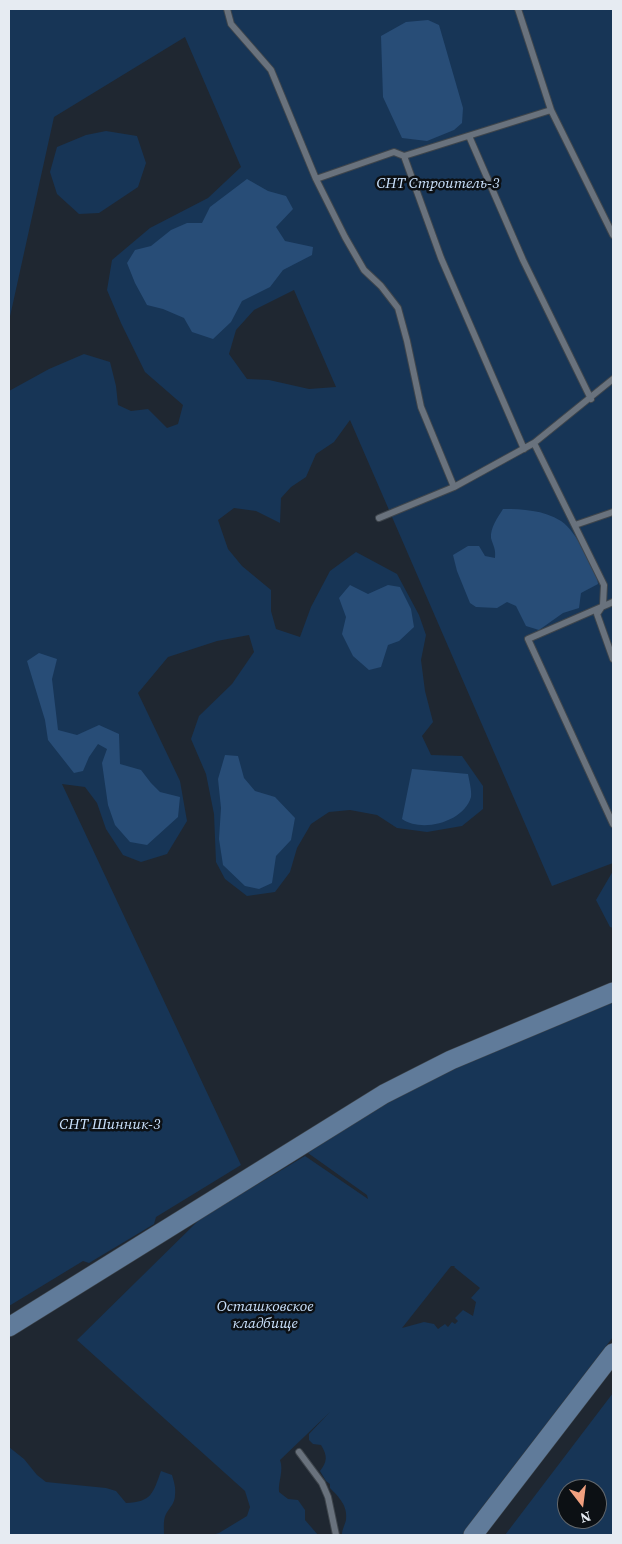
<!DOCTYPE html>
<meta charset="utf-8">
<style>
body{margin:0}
#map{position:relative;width:622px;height:1544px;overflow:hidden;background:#1f2731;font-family:"Source Serif 4",serif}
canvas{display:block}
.frame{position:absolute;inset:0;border:10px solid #e6ebf2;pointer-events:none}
.north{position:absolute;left:557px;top:1479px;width:50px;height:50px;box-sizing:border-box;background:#0c1014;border:1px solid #63686d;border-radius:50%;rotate:165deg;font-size:14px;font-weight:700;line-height:20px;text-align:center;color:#e6ebf2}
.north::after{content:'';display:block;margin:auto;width:18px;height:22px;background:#f2a07f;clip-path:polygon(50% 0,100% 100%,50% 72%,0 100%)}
</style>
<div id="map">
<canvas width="622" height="1544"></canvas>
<div class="frame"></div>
<div class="north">N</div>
</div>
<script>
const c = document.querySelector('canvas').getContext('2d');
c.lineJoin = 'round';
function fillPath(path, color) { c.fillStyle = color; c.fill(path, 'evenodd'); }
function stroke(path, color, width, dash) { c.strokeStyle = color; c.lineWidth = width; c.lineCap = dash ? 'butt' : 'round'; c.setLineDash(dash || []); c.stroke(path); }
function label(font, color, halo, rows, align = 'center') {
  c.font = font + ' "Source Serif 4",serif'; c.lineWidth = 5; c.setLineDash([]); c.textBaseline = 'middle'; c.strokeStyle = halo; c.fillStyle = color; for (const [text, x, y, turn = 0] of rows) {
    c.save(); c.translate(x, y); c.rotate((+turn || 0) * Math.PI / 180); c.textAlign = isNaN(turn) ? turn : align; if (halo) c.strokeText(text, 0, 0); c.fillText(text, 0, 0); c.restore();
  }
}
const green = new Path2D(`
 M9,9H613V863L552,886L350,420L334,442L316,454L306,477L291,487L281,498L280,523L256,511L234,508L218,520L228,549L242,566L271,590V611L276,629L300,637L311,607L330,571L356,552L397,574L419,615L426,635L421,660L425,691L433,722L422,736L431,755L462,756L483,786V809L462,826L427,832L397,828L377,815L350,810L329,812L311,824L297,848L290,872L275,892L247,896L225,879L216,862L214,814L206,774L191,739L199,716L232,684L254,652L249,635L217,641L168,657L138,693L180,781L187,821L167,854L141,862L123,855L106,829L97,803L85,787L62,784L241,1165L156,1217L154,1224L89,1263L83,1261L9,1306V391L49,369L84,354L110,362L116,386L118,405L131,411L148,409L167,428L178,424L183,405L145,372L121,323L107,290L112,260L150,228L208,198L241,167L185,37L54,117L9,321ZM294,290L336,387L309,389L269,380L247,379L229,354L236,330L254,310Z
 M106,131L137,136L146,163L138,187L99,213L79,214L57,194L50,172L57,147L86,135Z
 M613,871V928L610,927L596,900Z
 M613,1000V1337L476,1515L462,1535H342C342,1529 345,1525 346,1520C348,1506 339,1497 330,1488V1484L326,1481L320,1471C327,1462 328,1456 321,1445L313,1444L309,1440V1434L330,1412L280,1460C284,1471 278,1481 279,1492L288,1499L298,1500L305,1510V1520L318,1535H212L219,1533L247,1516L250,1507L245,1491L77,1340L201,1218L305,1156L368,1199L367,1195L308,1153C346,1128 385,1103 426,1083C487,1052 551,1027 613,1000ZM451,1266H455L454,1267L480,1288L471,1298L476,1302L473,1316L463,1310L455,1318L458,1321L455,1324L452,1322L448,1327L445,1324L438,1329L434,1324L424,1322L402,1328Z
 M613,1393V1535H505ZM567,1489H597V1519H567Z
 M9,1447L24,1459L37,1475L46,1482L106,1488L116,1491L126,1503C152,1502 153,1493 161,1471L172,1475C174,1482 176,1488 175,1495C175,1503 170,1507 166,1514C163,1520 164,1527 164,1534L168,1535H9Z`);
const water = new Path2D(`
 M428,20L439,25L463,108L462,123L454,130L427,141L402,138L383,97L381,36L406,22Z
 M247,179L268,191L286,196L293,209L276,227L285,241L313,247L312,255L283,270L270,287L242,301L231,322L213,339L192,332L184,318L163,309L147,305L135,283L127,263L135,250L151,246L171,230L187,223H202L210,207Z
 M503,509C523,509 543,510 561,521C570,527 577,539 583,548C590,559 597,571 598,584L581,593L579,608L563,613L539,630L526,626L516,606L507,602L497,608L476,607L470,603L457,571L453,555L468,546H479L485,556L495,558C496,548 493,546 491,538C490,528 498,517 503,509Z
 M350,585L368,594L388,585L400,587L411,609L414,627L399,641L388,645L381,667L369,670L353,656L342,634L346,617L339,598Z
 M39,653L57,659L52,679L58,730L77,735L99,725L119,734L120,764L141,770L151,783L160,792L180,797L178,817L147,845L130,842L115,825L108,805L102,763L107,749L98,744L89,757L83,771L74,773L48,740L45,720L27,661Z
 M225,755L238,756L244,778L255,791L275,797L295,818L291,840L276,856L272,883L259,889L245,886L223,865L219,839L221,808L218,779Z
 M412,769L468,774C469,780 472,791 471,797C464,822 422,833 402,819Z`);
const lane = new Path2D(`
 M227,9L231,24L271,70L316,179L345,237L364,270L381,286L398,308L407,341L421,407L454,487
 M518,9L551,110L613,235
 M469,136L523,260L591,399
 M404,156L441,258L524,449
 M316,179L394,152L404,156L551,110
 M534,443L604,585L603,605L597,614L613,659
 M379,518L454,487L534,443L613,379
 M575,525L613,512
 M613,602L528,639L613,824
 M299,1452L322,1483L328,1497L336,1535`);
const secondary = new Path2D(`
 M9,1327L384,1094L451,1060L613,992
 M473,1535L613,1353`);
const parkNames = [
 ["СНТ Строитель-3",438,184],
 ["СНТ Шинник-3",110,1125],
 ["Осташковское",265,1307],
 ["кладбище",265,1324]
];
fillPath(green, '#173556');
fillPath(water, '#284d77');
stroke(lane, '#3e454c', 8);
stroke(secondary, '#3e454c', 20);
stroke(lane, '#69727d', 6);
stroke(secondary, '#607b9a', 19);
label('italic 15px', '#cbe2fd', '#0c1014', parkNames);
</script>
